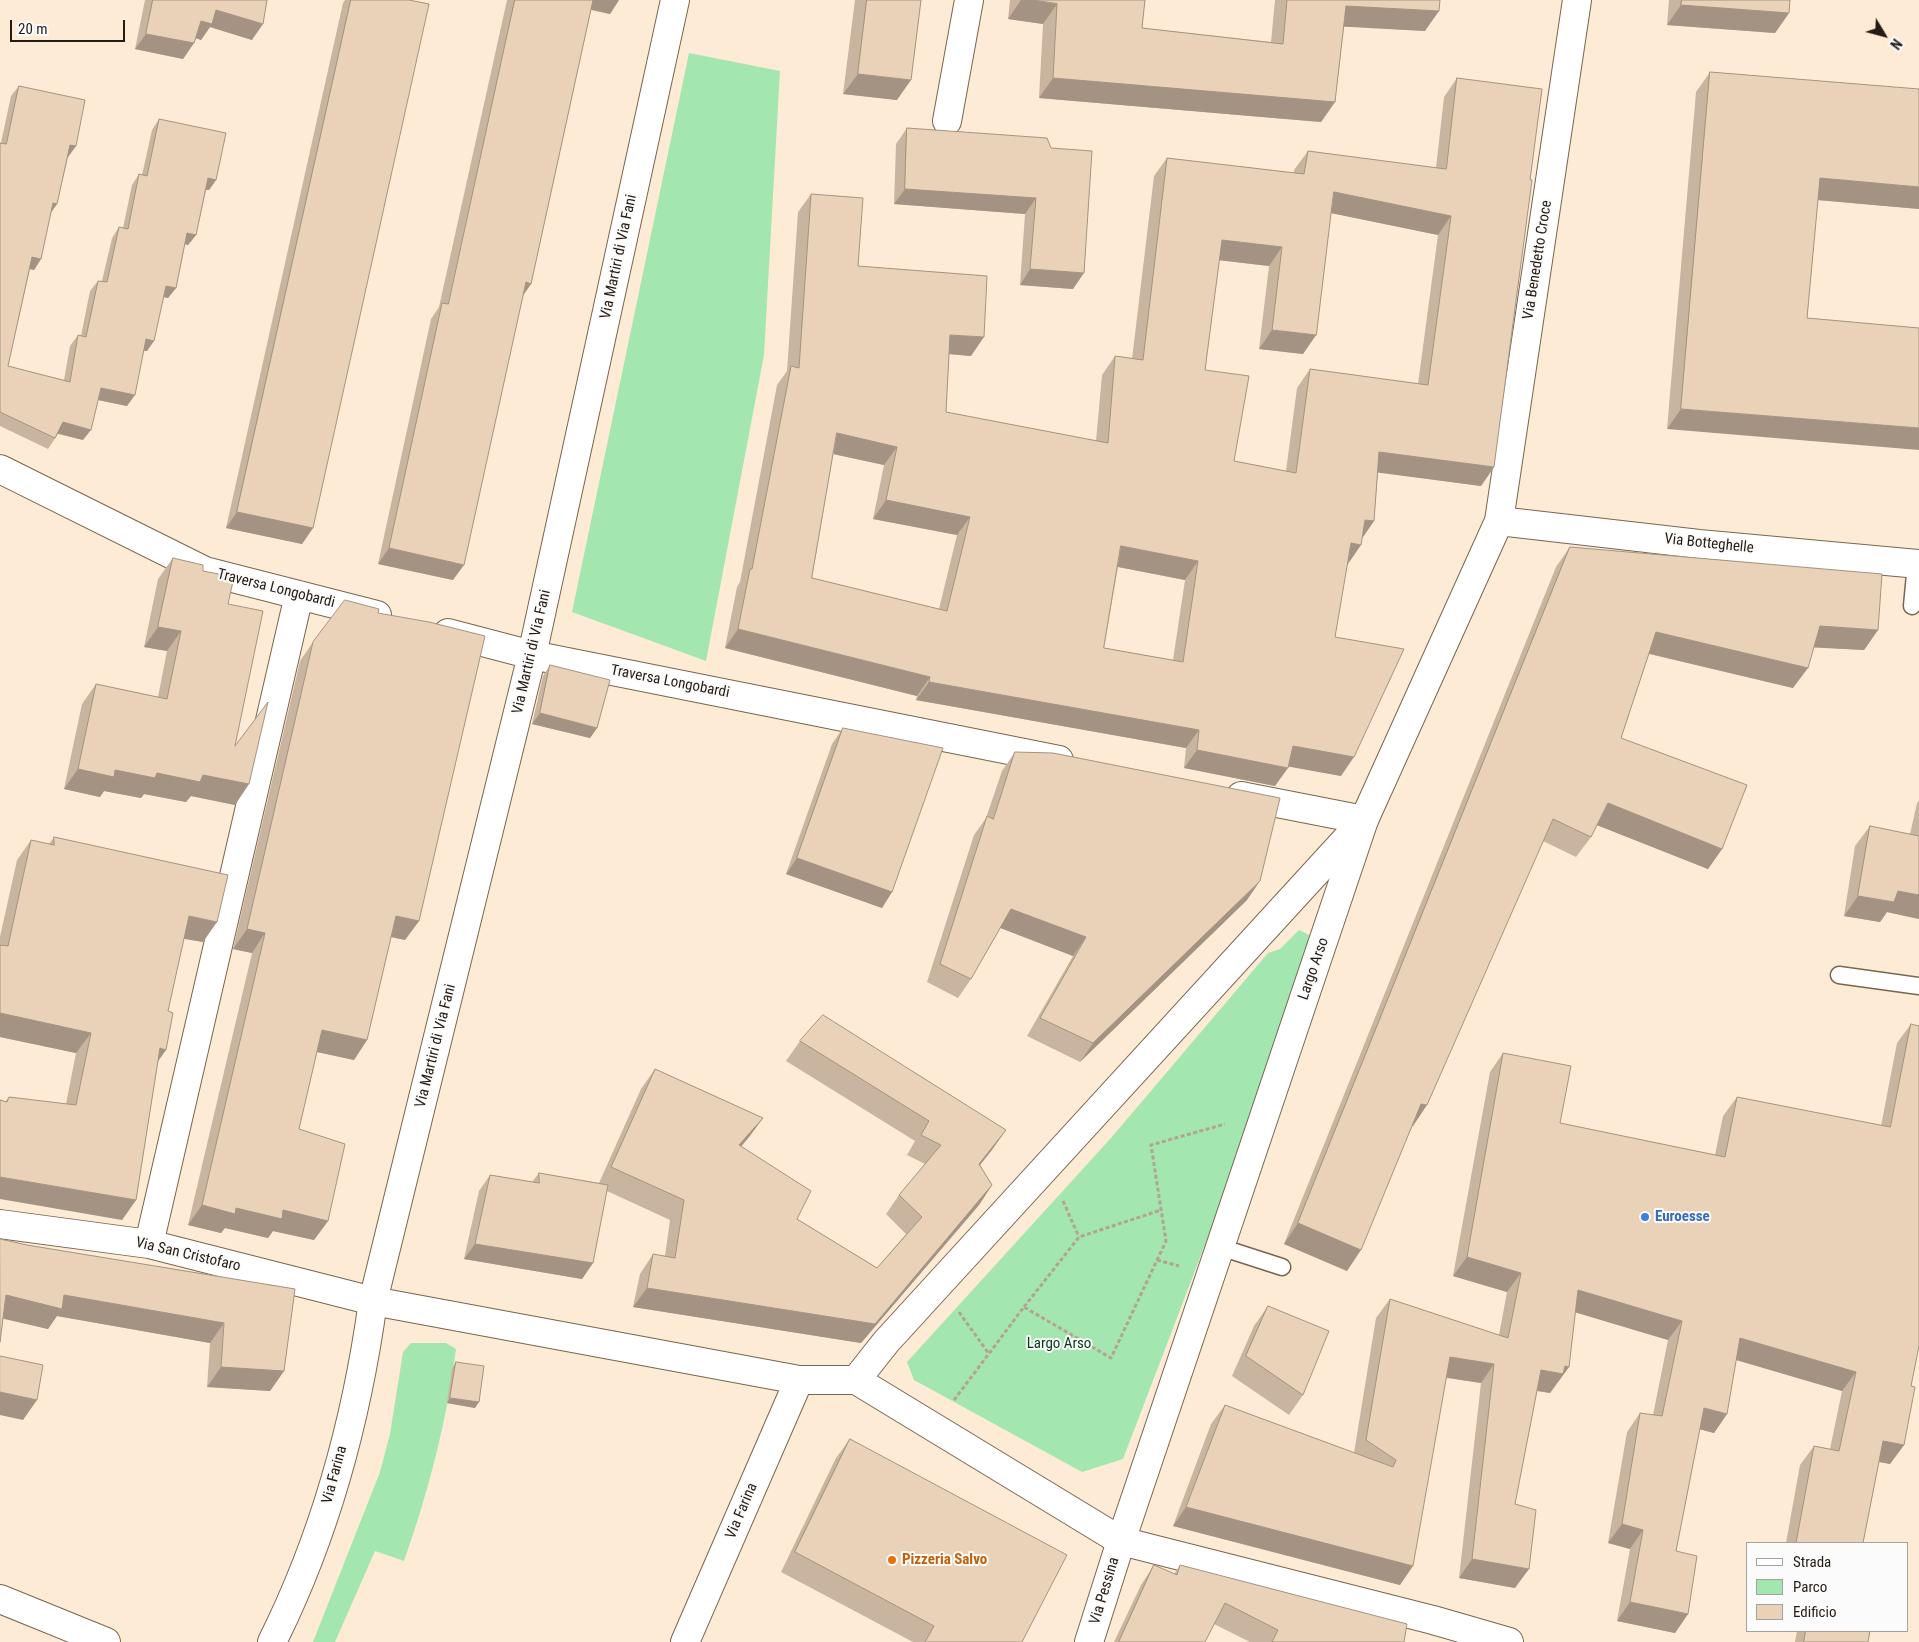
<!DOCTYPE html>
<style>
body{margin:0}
#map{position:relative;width:1919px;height:1642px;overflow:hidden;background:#feebd6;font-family:"Roboto Condensed",sans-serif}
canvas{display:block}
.legend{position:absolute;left:1746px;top:1542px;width:162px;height:90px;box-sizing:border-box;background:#fbfbfb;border:1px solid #a5a19e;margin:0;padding:6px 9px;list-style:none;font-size:15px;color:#241b12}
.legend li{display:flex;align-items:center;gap:10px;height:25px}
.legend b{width:25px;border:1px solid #a5a19e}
.north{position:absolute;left:1859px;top:10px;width:50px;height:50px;-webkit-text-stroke:4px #fbfbfb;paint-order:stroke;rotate:127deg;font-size:14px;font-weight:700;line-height:20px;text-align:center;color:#241b12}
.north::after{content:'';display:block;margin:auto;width:18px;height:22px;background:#241b12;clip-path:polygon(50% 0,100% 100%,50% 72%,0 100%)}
.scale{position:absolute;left:10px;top:20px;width:115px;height:22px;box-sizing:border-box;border:2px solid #241b12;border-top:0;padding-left:6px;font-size:15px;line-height:18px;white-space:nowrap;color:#241b12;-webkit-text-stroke:4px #fbfbfb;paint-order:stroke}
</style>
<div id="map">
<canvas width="1919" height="1642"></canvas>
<ul class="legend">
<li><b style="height:6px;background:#fff"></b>Strada</li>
<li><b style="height:14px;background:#a3e6b0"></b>Parco</li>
<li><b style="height:14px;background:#ead2b9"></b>Edificio</li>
</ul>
<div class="north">N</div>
<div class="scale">20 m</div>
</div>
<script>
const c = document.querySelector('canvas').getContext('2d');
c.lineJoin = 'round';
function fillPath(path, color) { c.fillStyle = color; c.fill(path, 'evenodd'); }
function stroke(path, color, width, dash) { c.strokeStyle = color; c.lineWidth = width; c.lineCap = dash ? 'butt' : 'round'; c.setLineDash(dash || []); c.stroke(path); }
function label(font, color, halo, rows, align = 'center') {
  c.font = font + ' "Roboto Condensed",sans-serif'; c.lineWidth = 4; c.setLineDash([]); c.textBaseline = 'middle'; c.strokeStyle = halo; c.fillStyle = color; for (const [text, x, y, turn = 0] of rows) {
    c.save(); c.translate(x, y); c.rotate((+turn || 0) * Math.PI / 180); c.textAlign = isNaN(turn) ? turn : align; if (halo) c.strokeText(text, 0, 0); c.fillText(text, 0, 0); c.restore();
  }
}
const green = new Path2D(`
 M689,53L780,71L764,355L706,661L572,612Z
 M1299,930L1321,941L1123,1459L1082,1472L914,1380L907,1362L1111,1138L1268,953L1280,949Z
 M411,1343H446L456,1349C447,1421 428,1493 404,1561L375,1551L335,1642H313L380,1472L390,1434L403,1352Z`);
const path = new Path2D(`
 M1063,1201L1079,1237
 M1157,1260L1179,1266
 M1024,1307L1079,1237L1161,1210
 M959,1312L989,1354
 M954,1400L1024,1307L1111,1358L1166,1241L1151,1145L1225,1124`);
const service = new Path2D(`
 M1912,606L1916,564
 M1839,975L1919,986
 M1220,1247L1282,1267`);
const minor = new Path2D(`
 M947,121L969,0
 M0,469L205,571L377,615
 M448,633L532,655L1059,760
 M0,1224L149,1244L373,1301L799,1380H856
 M149,1244L299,595
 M0,1599L106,1642
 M272,1642C325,1536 357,1418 373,1301L532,655L675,0
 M685,1642L799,1380
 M1089,1642L1121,1541L1364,820L1241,796`);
const secondary = new Path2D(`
 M1499,521L1699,544L1919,564
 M1509,1642L1433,1620L1121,1541L856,1380L886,1342L939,1284L1364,820L1499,521L1577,0`);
const wall = new Path2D(`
 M145,0H267L252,40L210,27L201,40L196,38L194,43L183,59L135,49Z
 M345,0H409L313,528L302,544L226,528L343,3Z
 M507,0H619L610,14L591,10L531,284L523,296L453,580L378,564L431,319L439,307Z
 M855,0H921L897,100L843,94Z
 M1010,0H1145L1142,28L1271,42L1275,0H1440L1425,31L1344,26L1335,102L1321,122L1039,98L1043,24L1008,19Z
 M1669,0H1790L1789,13L1775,33L1667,25Z
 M1710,72L1919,209L1818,200L1807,318L1667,429L1696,92Z
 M1457,78L1494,467L1481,486L1378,472L1374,521L1362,538L1347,564L1335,637L1341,776L1288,766L1275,786L1184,768L1186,748L916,700L917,696L725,648L737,587L740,582L777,385L787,371L798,212L811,194L858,266L971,356L949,354L946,412L1096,441L1102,375L1115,356L1132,359L1154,176L1167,158L1294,173V170L1308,151L1436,168L1444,97ZM1331,213L1438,235L1418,384L1310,369L1297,388L1286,471L1234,461L1205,370L1219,260L1269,266L1259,349L1303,354L1316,335ZM833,454L884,465L873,519L957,535L939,609L812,578ZM1118,567L1185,580L1173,660L1104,648Z
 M19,86L76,146L68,157L57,204L51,212L41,259L34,270L30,269L8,366L64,380L70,346L78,335L81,336L90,291L98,281H102L112,238L119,227L123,228L132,185L139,174L142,175L152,130L159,119L216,180L209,190H206L196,235L188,245L185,244L176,288L168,298L164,297L147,351H144L127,406L98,400L83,440L58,434L48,449L0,426V144L1,143L11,96Z
 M907,128L1051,148L1073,289L1020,285L1025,214L894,204L896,144Z
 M1570,547L1878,630L1864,650L1814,647L1793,688L1649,654L1621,738L1722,849L1708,869L1597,825L1591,837L1576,857L1543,841L1413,1126V1125L1347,1271L1284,1244L1556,567Z
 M173,558L203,571L228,604L235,746V805L191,796L186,802L144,794L141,798L104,791L100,797L64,789L82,704L96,684L158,697L167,651L144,647L158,579Z
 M378,613L419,921L405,940L391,937L367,1040L354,1060L317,1052L299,1129L328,1221L314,1240L273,1231L268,1238L225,1228L221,1233L188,1225L252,953L233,949L300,661L313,642Z
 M550,665L597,728L590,738L532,724L543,676Z
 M843,728L892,892L882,908L786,874L832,744Z
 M1015,752L1247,900L1080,1062L1027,1036L1073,956L1000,928L971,979L958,998L927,982L974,835L986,818L1002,771Z
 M1919,801V919L1887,912L1880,922L1844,916L1855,846L1870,826L1910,834L1917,803Z
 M54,837L203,942L184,939L168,1011L158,1062L136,1200L122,1220L5,1102L9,1097L66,1104L76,1053L0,1037V937L17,860L31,840L49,844Z
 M1911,1024V1386L1904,1445L1890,1464L1879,1462L1863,1543H1786L1800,1465L1814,1446L1830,1449L1842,1391L1736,1360L1727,1414L1714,1433L1700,1429L1676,1551L1688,1614L1675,1633L1617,1621L1630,1549L1608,1543L1627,1432L1640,1413L1653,1415L1668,1340L1575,1312L1569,1367L1550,1393L1537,1391L1515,1504V1588L1459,1578L1481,1383L1446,1378L1400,1585L1173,1526L1211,1424L1225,1405L1354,1453L1376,1318L1390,1299L1499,1335L1507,1292L1453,1276L1490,1072L1503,1053L1560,1123L1715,1155L1723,1116L1737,1097L1881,1126L1897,1043Z
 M800,1041L1006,1130L980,1165L992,1185L979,1205L861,1343L633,1307L640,1274L653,1254L665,1256L670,1220L607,1191L593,1263L582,1279L464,1259L479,1191L490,1175L532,1182L539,1173L599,1183L641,1089L655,1069L763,1118L749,1137L741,1147L797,1219L877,1268L906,1234L886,1214L899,1195L925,1164L907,1155L915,1141L786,1061Z
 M0,1239L27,1245L295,1289L284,1371L270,1391L207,1387L210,1343L57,1316L48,1329L3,1318Z
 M1268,1306L1303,1395L1289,1415L1232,1376L1254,1326Z
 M456,1362L475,1408L447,1403L452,1368Z
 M850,1439L1022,1642H913L781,1572L836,1458Z
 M1154,1565L1174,1574L1180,1565L1404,1642H1250L1214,1624L1205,1642H1114L1141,1585Z
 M1797,1631H1870L1868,1642H1795Z`);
const shadedWall = new Path2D(`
 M590,0H619L610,14L584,8Z
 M1021,0H1033L1057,4L1043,24L1008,19Z
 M1681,5L1789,13L1775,33L1667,25Z
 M1346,6L1439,11L1425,31L1332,26Z
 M216,10L263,24L252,40L210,27L201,40L190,36L201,21Z
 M146,34L194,43L183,59L135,49Z
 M858,74L911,80L897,100L843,94Z
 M1053,78L1335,102L1321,122L1039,98Z
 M70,145L76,146L68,157L63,156Z
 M208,178L216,180L209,190L201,189Z
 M1820,178L1919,187V209L1806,199Z
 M905,189L1036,198L1025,214L894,204Z
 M1334,192L1451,216L1438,235L1321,211Z
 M53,203L57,204L50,214Z
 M187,233L196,235L188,245L180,243Z
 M1222,240L1282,247L1269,266L1209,259Z
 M32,257L41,259L34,270L25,268Z
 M1030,269L1084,273L1073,289L1020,285Z
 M526,282L531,284L520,299Z
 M166,286L176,288L168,298L159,296Z
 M1272,330L1316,335L1303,354L1259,349Z
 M950,335L984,337L971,356L937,353Z
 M146,339L154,341L147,351L139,350Z
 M101,388L135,395L127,406L93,399Z
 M1681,409L1919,428V450L1667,429Z
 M63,422L91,430L83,440L56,433Z
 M837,433L897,447L884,465L824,452Z
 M1379,452L1494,467L1481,486L1366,471Z
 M886,500L970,517L957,535L873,519Z
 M237,512L313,528L302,544L226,528Z
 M1365,520L1374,521L1361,540Z
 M1351,543L1361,545L1348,564Z
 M1121,546L1198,561L1185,580L1108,565Z
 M389,548L464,565L453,580L378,564Z
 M1820,626L1878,630L1864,650L1805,647Z
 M158,627L181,631L167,651L144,647Z
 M738,629L930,677L917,696L725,648Z
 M1656,632L1808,668L1793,688L1642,652Z
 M929,682L1199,730L1186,748L916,700Z
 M540,713L597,728L590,738L532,724Z
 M1293,746L1354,757L1341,776L1280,765Z
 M1197,750L1288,768L1275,786L1184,768Z
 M78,769L115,770L157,773L203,775L249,784L235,805L191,796L186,802L144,794L141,798L104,791L100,797L64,789Z
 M1608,803L1722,849L1708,869L1594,824Z
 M797,858L892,892L882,908L786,874Z
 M1260,881L1247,900L1080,1062L1093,1043Z
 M1898,891L1919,895V919L1887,912L1880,922L1844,916L1858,896Z
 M1011,909L1086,937L1073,956L998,927Z
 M189,916L217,922L203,942L175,937Z
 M396,916L419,921L405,940L382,935Z
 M247,929L265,933L252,953L233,949Z
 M0,1013L91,1033L76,1053L0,1037Z
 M322,1030L367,1040L354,1060L308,1050Z
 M160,1048L166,1050L152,1070Z
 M1421,1104L1427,1105L1413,1126L1407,1124Z
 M763,1118L749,1137L725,1165L739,1145Z
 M1006,1130L992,1150L965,1184L979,1164Z
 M0,1177L136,1200L122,1220L0,1199Z
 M992,1185L979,1205L861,1343L633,1307L647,1288L875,1324Z
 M202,1205L236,1208L283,1210L328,1221L314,1240L273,1231L268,1238L225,1228L221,1233L188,1225Z
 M1298,1223L1361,1250L1347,1271L1284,1244Z
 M475,1244L593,1263L582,1279L464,1259Z
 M1467,1257L1521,1273L1507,1292L1453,1276Z
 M1578,1290L1682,1321L1668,1340L1564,1309Z
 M6,1295H64L224,1323L210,1343L57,1316L48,1329L0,1318Z
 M1740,1338L1856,1372L1842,1391L1726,1357Z
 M1450,1357L1494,1364L1481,1383L1437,1376Z
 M1565,1366L1569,1367L1550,1393L1527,1389L1541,1370Z
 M221,1367L284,1371L270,1391L207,1387Z
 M0,1392L37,1400L23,1420L0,1415Z
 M450,1398L479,1402L475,1408L447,1403Z
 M1704,1408L1727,1414L1714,1433L1691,1427Z
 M1883,1441L1904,1445L1890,1464L1870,1460Z
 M1186,1507L1413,1566L1400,1585L1173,1526Z
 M1622,1524L1643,1530L1630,1549L1608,1543Z
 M1472,1559L1529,1569L1515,1588L1459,1578Z
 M1630,1602L1688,1614L1675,1633L1617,1621Z`);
const building = new Path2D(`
 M153,0H267L263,24L216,10L212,24L201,21L194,43L146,34Z
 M351,0H409L429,4L313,528L237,512Z
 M515,0H593L531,284L526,282L464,565L389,548L442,303L448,304Z
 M867,0H921L911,80L858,74Z
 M1033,0H1145L1142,28L1283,44L1287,0H1440L1439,11L1346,6L1335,102L1053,78L1057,4Z
 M1682,0H1790L1789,13L1681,5Z
 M1710,72L1919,89V187L1820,178L1807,318L1919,328V428L1681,409Z
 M1457,78L1542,89L1530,180H1532L1494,467L1379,452L1374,521L1365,520L1361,545L1351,543L1335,637L1404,649L1354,757L1293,746L1288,768L1197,750L1199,730L929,682L930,677L738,629L750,569H752L791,366L799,368L811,194L863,198L858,266L987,276L984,337L950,335L946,412L1108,443L1115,356L1143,360L1167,158L1304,174L1308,151L1446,169ZM1334,192L1451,216L1428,385L1310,369L1296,473L1234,461L1249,376L1205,370L1222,240L1282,247L1272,330L1316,335ZM837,433L897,447L886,500L970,517L947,611L812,578ZM1121,546L1198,561L1183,662L1104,648Z
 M19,86L85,100L76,146L70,145L57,204L53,203L41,259L32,257L8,366L70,382L78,335L86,337L98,281L107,282L119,227L128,229L139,174L147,176L159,119L226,133L216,180L208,178L196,235L187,233L176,288L166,286L154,341L146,339L135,395L101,388L91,430L63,422L55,438L0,412V143L6,144Z
 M907,128L1047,138L1051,148L1092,151L1084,273L1030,269L1036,198L905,189Z
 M1570,547L1882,574L1878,630L1820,626L1808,668L1656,632L1621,738L1747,785L1722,849L1608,803L1591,837L1553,819L1427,1105L1421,1104L1361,1250L1298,1223Z
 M173,558L203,565V571L234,577L228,604L263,611L235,746L268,702L249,784L203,775L200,782L157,773L155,778L115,770L114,777L78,769L96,684L167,699L181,631L158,627Z
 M345,600L379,609L378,613L429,622L485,636L419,921L396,916L367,1040L322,1030L299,1129L345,1144L328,1221L283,1210L282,1219L236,1208L235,1214L202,1205L265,933L247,929L313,642Z
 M550,665L610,680L597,728L540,713Z
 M843,728L943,748L892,892L797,858Z
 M1015,752L1053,753L1280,798L1260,881L1093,1043L1040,1018L1086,937L1011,909L971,979L940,964L987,816L993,819Z
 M1870,826L1919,836V895L1898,891L1894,902L1858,896Z
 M54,837L228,875L217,922L189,916L168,1011L173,1013L166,1050L160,1048L136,1200L0,1177V1100L7,1102L9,1097L76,1105L91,1033L0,1013V945L8,946L31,840L54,845Z
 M823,1015L1006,1130L979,1164L992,1185L875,1324L647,1288L653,1254L675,1258L684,1200L611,1167L655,1069L763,1118L739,1145L811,1191L797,1219L877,1268L922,1217L899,1195L941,1145L921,1135L929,1121L800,1041Z
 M1911,1024L1919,1026V1346L1911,1386L1915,1387L1904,1445L1883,1441L1863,1543H1796L1814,1446L1839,1451L1856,1372L1740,1338L1727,1414L1704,1408L1676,1551L1697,1556L1688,1614L1630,1602L1643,1530L1622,1524L1640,1413L1662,1416L1682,1321L1578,1290L1569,1367L1565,1366L1563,1374L1541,1370L1515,1504L1536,1510L1529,1569L1472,1559L1494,1364L1450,1357L1413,1566L1186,1507L1225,1405L1393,1467L1396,1460L1366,1440L1390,1299L1508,1338L1521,1273L1467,1257L1503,1053L1571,1066L1560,1123L1725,1157L1737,1097L1890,1127Z
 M539,1173L608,1185L593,1263L475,1244L490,1175L539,1183Z
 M0,1239L27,1245L295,1289L284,1371L221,1367L224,1323L64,1295L62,1309L6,1295L0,1342Z
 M1268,1306L1329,1331L1303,1395L1246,1356Z
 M0,1356L43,1365L37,1400L0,1392Z
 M456,1362L484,1366L479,1402L450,1398Z
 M850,1439L1067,1555L1022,1642H925L934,1626L795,1552Z
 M1154,1565L1177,1575L1180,1565L1407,1624L1404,1642H1272L1278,1630L1225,1603L1205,1642H1119Z
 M1806,1631H1870L1868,1642H1804Z`);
const markers = [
 [1645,1217,5,"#3f7fe0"],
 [892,1560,5,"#e8710a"]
];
const streetNames = [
 ["Via Martiri di Via Fani",619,257,-78],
 ["Via Benedetto Croce",1538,260,-81],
 ["Via Botteghelle",1709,544,6],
 ["Traversa Longobardi",276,589,14],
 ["Via Martiri di Via Fani",532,652,-77],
 ["Traversa Longobardi",670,682,11],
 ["Largo Arso",1314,969,-71],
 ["Via Martiri di Via Fani",436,1046,-76],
 ["Via San Cristofaro",188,1255,13],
 ["Via Farina",335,1475,-75],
 ["Via Farina",742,1511,-67],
 ["Via Pessina",1105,1591,-73]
];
const shopNames = [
 ["Euroesse",1655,1217]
];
const parkNames = [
 ["Largo Arso",1059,1344]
];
const foodNames = [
 ["Pizzeria Salvo",902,1560]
];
fillPath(green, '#a3e6b0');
stroke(service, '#7a654e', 19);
stroke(minor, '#7a654e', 30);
stroke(secondary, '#7a654e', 30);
stroke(path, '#b2a392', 3, [4, 2.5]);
stroke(service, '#fff', 16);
stroke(minor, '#fff', 28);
stroke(secondary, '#fff', 28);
fillPath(wall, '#c9b59f');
fillPath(shadedWall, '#a49382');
fillPath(building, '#ead2b9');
stroke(building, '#a49382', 1);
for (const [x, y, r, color] of markers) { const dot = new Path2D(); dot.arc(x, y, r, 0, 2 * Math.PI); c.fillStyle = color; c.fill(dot); stroke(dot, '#fbfbfb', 2); }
label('15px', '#241b12', '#fbfbfb', streetNames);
label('bold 15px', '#366cbe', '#fbfbfb', shopNames, 'left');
label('15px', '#043916', '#fbfbfb', parkNames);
label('bold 15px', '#c56008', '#fbfbfb', foodNames, 'left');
</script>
